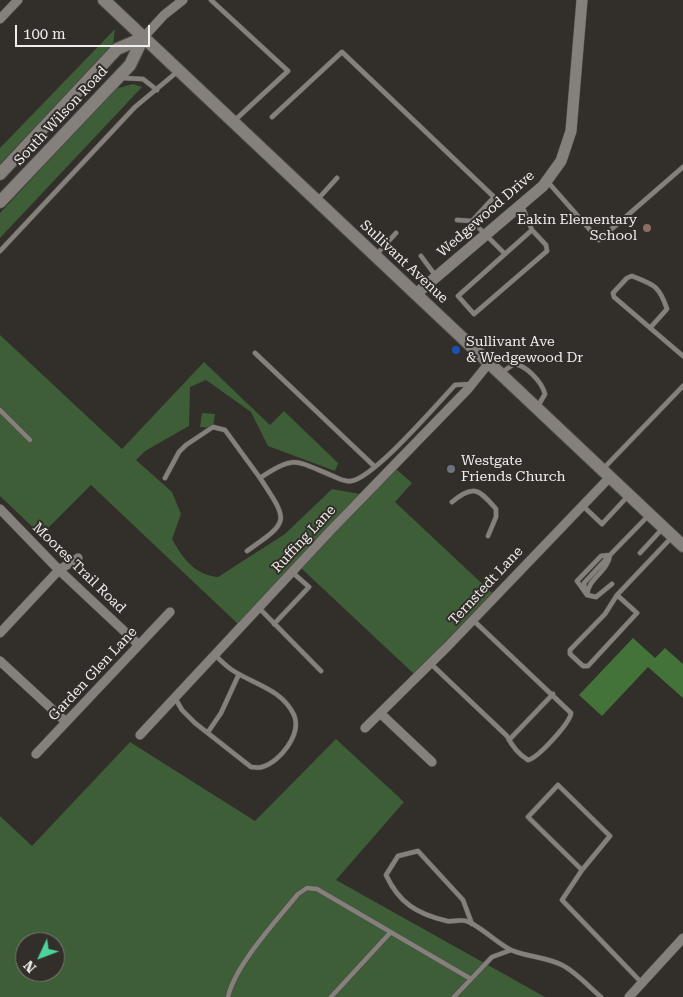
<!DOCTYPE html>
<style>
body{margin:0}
#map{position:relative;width:683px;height:997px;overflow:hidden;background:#322e2a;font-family:"Roboto Serif",serif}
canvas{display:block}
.north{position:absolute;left:15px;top:932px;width:50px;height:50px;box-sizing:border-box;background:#322e2a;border:1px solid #7e7a77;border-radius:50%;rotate:227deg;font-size:14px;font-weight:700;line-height:20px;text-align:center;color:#f0edeb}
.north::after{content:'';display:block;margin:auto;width:18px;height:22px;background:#4bd49b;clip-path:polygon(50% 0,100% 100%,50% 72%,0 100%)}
.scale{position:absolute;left:15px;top:25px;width:135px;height:22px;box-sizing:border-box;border:2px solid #f0edeb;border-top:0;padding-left:6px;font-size:15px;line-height:18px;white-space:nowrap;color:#f0edeb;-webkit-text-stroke:4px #322e2a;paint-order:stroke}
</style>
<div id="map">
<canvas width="683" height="997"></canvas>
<div class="north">N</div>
<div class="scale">100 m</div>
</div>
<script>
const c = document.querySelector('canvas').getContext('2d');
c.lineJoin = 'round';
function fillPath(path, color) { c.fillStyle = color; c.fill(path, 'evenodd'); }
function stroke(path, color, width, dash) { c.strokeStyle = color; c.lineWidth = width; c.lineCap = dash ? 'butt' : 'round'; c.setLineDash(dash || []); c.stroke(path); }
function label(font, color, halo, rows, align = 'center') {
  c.font = font + ' "Roboto Serif",serif'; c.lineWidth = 4; c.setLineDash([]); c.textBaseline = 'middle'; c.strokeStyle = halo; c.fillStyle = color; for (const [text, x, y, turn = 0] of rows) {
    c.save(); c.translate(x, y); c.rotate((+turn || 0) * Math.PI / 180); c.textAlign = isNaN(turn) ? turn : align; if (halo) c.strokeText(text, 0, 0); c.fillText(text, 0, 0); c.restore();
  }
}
const green = new Path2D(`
 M115,29L113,45L0,164V148Z
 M133,84L142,87L0,238V213L115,89Z
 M0,335L122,449L204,362L270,425L284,411L338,463L335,471L268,446L251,412L206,380L190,387L189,426L145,451L136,460L172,492L181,514L172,539C183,559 195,575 218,577L285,534L332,489L360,494L238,624L91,485L41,535L0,496Z
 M202,413L215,414L213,428L200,427Z
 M396,469L412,483L395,502L492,593L414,674L301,568L309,557Z
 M336,739L404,802L336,880L545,997H0V816L32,846L130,742L255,821ZM25,942H55V972H25Z`);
const forest = new Path2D(`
 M633,638L655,658L665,648L683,664V698L648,667L602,716L579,695Z`);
const service = new Path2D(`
 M211,0L288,71L234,121
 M122,78L143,79L157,90
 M272,117L342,52L494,197L472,221L505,254L458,296L474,314L547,251L546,245L532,230L505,254
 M547,181L599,240L683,167
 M318,199L337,178
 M522,206L532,230
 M457,220L472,221
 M0,251L135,107L177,72
 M376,255L396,233
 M421,256L435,275
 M650,328L667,309C659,285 654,285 632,276L627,278L613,293L614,297L683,356
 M255,353L374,466
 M501,373L514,364C526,365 542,382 545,394L538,406
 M0,410L30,440
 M603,469L683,386
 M165,478L179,452L186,445L213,427L225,430L260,478
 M452,502C473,484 479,489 496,509V517L488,536
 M582,505L602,524L628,496
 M247,551C290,521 289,522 260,478C295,454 296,461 333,476C339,479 345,482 351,481C374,478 437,404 455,385L471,384
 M640,553L663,528
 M610,555L601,556L577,581L587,595L596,597L612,584
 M585,591L584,583L610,555
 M587,595C588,578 608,572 610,555L649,515
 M617,595L637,613L588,666H583L570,654V650L605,614L617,595L672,537
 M259,608L321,671
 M274,624L309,587L292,572
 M430,663L507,736C512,746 518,754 528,760C538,758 570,723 571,713L473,620
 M175,698L182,710L195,723L251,767C254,767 259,768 262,767C280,762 302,734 294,715C282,689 253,684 232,670C226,666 220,660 215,655
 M208,732L221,713L239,674
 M509,740L553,694
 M582,870L528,817L558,785L610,836L582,870L562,900L641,982
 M472,924L463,900L418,851L398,856L386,875C399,903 417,914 447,921C453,922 461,919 466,921C478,924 498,944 511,950C527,957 547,957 562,965C576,972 589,987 601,997
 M228,997C235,965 277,920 298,894L307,888L317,889L471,979
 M331,997L390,933
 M454,997L492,957L511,950`);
const minor = new Path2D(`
 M0,19L18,0
 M143,38L164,15L183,0
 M0,509L59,570L139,645
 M0,633L59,570L78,558
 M0,661L66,722
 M380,713L432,762
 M365,728L448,646L610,477
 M140,735L332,529L468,389L489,363
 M36,754L170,612
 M629,997L683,938`);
const tertiary = new Path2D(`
 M416,294L543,186L561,161L571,131L582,0`);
const secondary = new Path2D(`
 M104,0L683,546
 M0,174L117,49L143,38
 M0,202L130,65L143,38`);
const markers = [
 [647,228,5,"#8d6e63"],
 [456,350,5,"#1a4fb4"],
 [451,469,5,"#6b7280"]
];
const streetNames = [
 ["South Wilson Road",61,116,-47],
 ["Wedgewood Drive",486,214,-41],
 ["Sullivant Avenue",404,262,43],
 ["Ruffing Lane",304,539,-47],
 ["Moores Trail Road",79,568,44],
 ["Ternstedt Lane",486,586,-47],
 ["Garden Glen Lane",93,674,-47]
];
const poiNames = [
 ["Eakin Elementary",637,220,"right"],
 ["School",637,236,"right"],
 ["Sullivant Ave",466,342],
 ["& Wedgewood Dr",466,358],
 ["Westgate",461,461],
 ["Friends Church",461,477]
];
fillPath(green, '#3e5e37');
fillPath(forest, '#447339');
stroke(service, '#4d4a47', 5.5);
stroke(minor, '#4d4a47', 10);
stroke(tertiary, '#4d4a47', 12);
stroke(secondary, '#4d4a47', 14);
stroke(service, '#85807b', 4.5);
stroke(minor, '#85807b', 9);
stroke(tertiary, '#85807b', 11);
stroke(secondary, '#85807b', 12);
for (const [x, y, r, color] of markers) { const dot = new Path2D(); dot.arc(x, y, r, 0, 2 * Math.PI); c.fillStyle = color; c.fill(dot); stroke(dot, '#322e2a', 2); }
label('14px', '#f0edeb', '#322e2a', streetNames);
label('14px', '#f0edeb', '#322e2a', poiNames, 'left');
</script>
